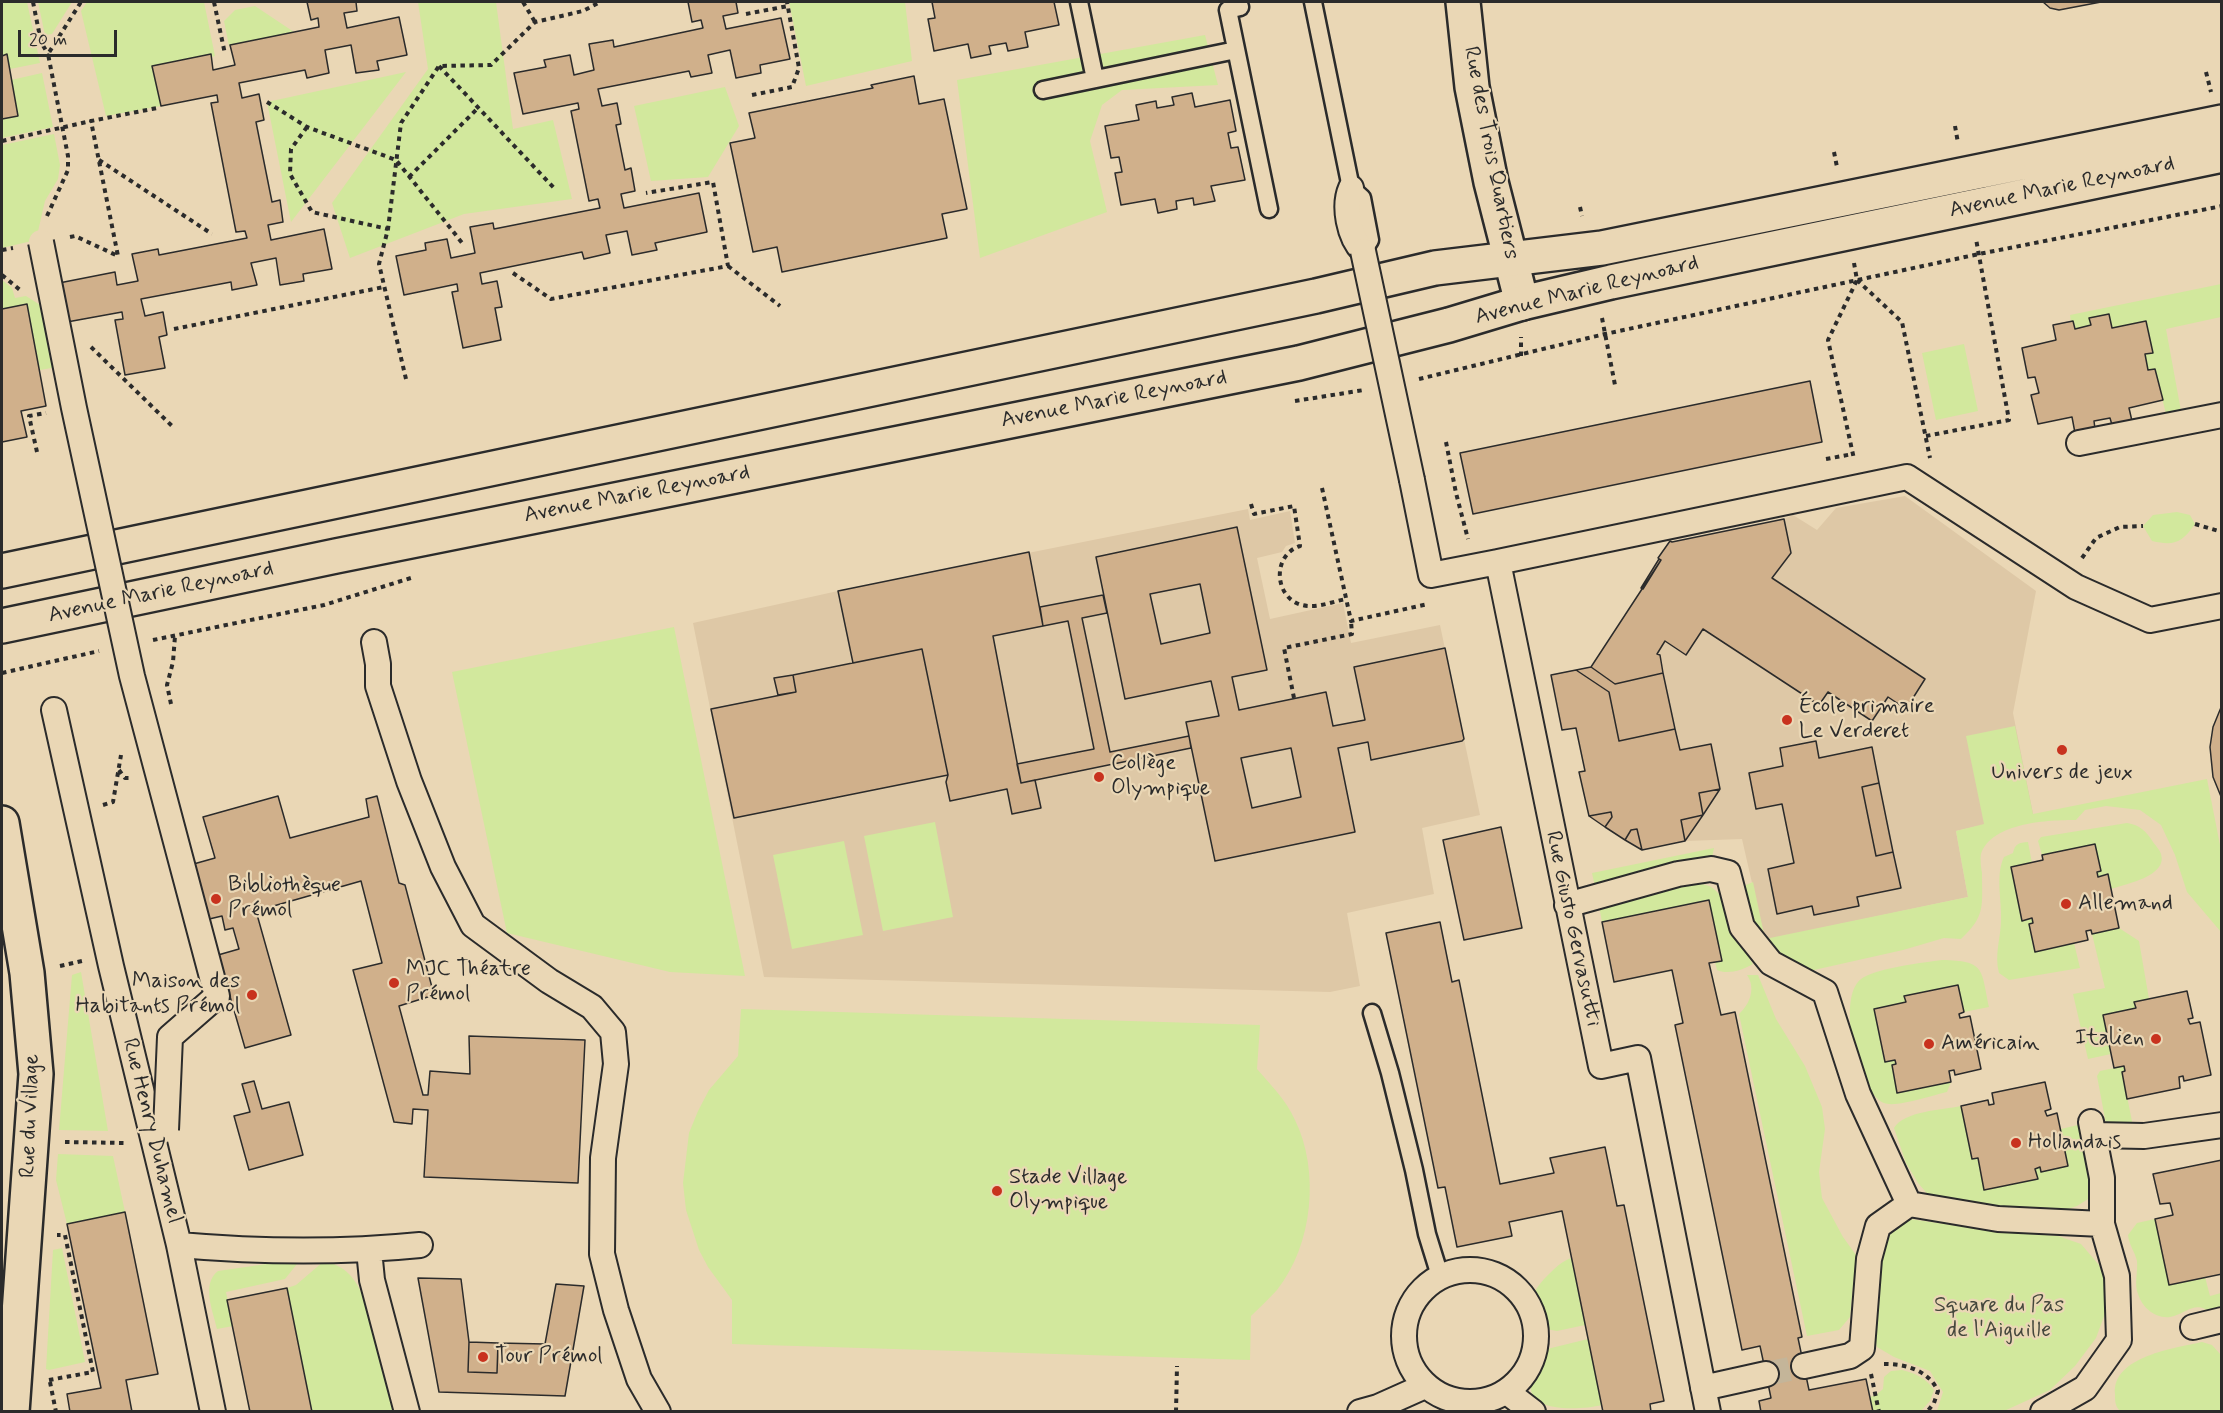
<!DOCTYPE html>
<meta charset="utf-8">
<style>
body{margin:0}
#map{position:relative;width:2223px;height:1413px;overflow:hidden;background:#ead7b5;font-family:Mynerve,sans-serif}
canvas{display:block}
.frame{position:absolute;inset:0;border:3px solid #2b2b2b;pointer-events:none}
.scale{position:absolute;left:18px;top:30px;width:99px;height:27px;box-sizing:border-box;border:3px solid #2b2b2b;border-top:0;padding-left:8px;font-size:18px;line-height:21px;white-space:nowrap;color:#2b2b2b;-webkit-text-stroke:4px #ead7b5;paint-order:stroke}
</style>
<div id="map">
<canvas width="2223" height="1413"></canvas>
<div class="frame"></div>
<div class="scale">20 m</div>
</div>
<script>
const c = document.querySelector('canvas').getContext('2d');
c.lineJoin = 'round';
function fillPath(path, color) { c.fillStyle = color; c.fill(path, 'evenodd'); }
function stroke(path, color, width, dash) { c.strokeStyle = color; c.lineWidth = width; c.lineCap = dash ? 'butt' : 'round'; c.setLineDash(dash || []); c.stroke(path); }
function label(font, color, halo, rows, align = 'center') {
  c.font = font + ' Mynerve,sans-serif'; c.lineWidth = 4.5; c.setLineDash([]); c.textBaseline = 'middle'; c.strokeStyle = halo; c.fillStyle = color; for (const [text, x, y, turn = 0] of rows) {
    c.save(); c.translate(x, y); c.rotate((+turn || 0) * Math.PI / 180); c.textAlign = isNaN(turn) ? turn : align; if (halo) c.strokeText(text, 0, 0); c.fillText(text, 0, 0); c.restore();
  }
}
const built = new Path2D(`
 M1905,496L2036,591L2013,713L2033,814L1956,831L1968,897L1765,940L1742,839L1685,841L1642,850L1589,816L1579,772L1585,770L1577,733L1575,728L1562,730L1551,675L1591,667L1643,589L1641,588L1670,541L1672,542L1784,519L1793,515L1817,530L1836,508Z
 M1248,509L1250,520L1290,511L1295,543L1286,546L1282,552L1257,558L1270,619L1343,603L1351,643L1440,625L1480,815L1422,828L1434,894L1347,913L1360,986L1330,992L764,977L693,623L838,591Z`);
const green = new Path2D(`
 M2,2H27L40,63L10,69L7,55L2,56Z
 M38,2H72L52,34L45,35Z
 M87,2H204L215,56L211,57L210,54L153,66L161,106L106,116L81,11Z
 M418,2H496L513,129L553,120L572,199L464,214L350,258L332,203L428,69Z
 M789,2H905L912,61L806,86Z
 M255,6L294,32L229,46L224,21L235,10Z
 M1205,35L1218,85L1122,90L1102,105L1090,141L1107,212L980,258L957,80Z
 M406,72L291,222L267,102Z
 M42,73L53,127L2,138V119L18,116L11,80Z
 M725,87L739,126L708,177L651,181L634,106Z
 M54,134L60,165L58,179L45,201L36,240L2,248V145Z
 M2,280L12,288L15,298L26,296L45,308L57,367L40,370L27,304L2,309Z
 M2221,284V317L2166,329L2181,411L2166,414L2155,369L2148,370L2145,354L2152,352L2146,321L2112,328L2109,314L2090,318L2091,325L2075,329L2071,322L2070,315Z
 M1964,344L1978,411L1936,420L1922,353Z
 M2177,512L2190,515L2195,524C2182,543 2174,546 2152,541L2143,526L2153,515Z
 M674,627L745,976L670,972L507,933L452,672Z
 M2015,726L2033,814L2207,779L2221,850V932L2187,892L2175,855L2161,825L2140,810L2106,806L2085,810L2076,820C2049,820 1992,822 1981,854C1980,859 1981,867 1982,873C1982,905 1986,916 1961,939L1944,938L1903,950L1814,970L1801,969L1783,964L1755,933L1742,892L1746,885L1753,882L1765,939L1968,897L1956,831L1984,824L1966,736Z
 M935,822L953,917L883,931L864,836Z
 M2127,823C2140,825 2146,831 2153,842C2155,845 2160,850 2161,854C2168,876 2126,884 2111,889L2108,874L2098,877L2097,872L2101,870L2095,844L2042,855L2038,841L2041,837Z
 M844,841L863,935L792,949L773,855Z
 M2028,842L2032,863L2011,867L2022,920L2032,918L2033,923L2029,925L2034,951L2074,943L2080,968L2009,980L1999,973C1994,955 2001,937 2001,920C2002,900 1995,876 2004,857L2013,853C2015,843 2019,843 2028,842Z
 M1714,848L1712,858L1595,887L1592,873Z
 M1693,883C1701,884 1709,884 1715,890C1729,902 1740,945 1753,964C1743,970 1727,975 1717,970L1715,962L1722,960L1709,900L1602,922L1599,906Z
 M2119,928L2139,941L2149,999L2134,1002L2136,1008L2111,1054L2088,1059L2073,994L2105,988L2092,934Z
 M1942,960C1985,961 1981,968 1989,1007L1964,1012L1957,985L1905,996L1906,1002L1874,1009L1884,1061L1895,1060L1896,1064L1892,1066L1897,1092L1951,1082L1947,1092C1933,1095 1896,1108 1884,1103C1857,1092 1836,998 1861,979C1873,969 1925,962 1942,960Z
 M81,972L108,1131L59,1130L72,975Z
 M1747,975H1758L1776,1019L1805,1066L1822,1107L1825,1129L1819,1172L1822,1198L1843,1237L1856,1255L1850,1317L1839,1330L1807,1336L1739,1014C1750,1004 1756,988 1747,975Z
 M741,1009L1260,1025L1257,1069C1271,1085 1286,1100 1295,1120C1320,1171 1313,1245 1277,1290C1269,1299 1260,1307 1251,1316L1250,1360L732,1344V1300L708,1267L699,1250L686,1210L683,1183L689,1133L698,1111L709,1090L738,1056Z
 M2124,1066L2125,1071L2122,1072L2134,1131L2106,1124L2097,1076L2100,1071Z
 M1961,1106L1972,1159L1978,1158L1985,1190L2037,1179L2035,1169L2040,1167L2041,1172L2068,1166L2061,1129L2082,1124L2092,1185L2088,1199L2077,1206L2055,1213L2033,1215L1931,1198L1918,1183L1906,1163L1894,1128C1904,1111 1942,1110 1961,1106Z
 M58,1154L113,1156L125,1212L67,1224L56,1180Z
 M1910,1219L1992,1231L2058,1236L2081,1244L2099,1265L2107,1287L2106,1311L2096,1338L2075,1366L2050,1390L2004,1411H1937L1943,1392L1930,1371L1894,1357L1877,1347L1871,1320L1878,1259L1890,1228Z
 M2155,1219L2169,1285L2205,1277L2210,1296L2221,1293V1313L2213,1315C2196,1298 2187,1314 2170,1317C2155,1319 2142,1307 2138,1294C2134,1284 2138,1272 2137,1261C2135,1252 2129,1245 2128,1235L2137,1223Z
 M62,1248L85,1362L49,1370L46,1369L53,1250Z
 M1571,1258L1585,1325L1557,1331L1546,1329C1527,1307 1527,1296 1548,1275C1556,1267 1561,1262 1571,1258Z
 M301,1259L285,1279L226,1292L233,1326L217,1329C213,1311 201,1284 218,1271Z
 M324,1261C334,1264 341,1266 349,1274C371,1295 389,1379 393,1411H312L287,1288L296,1285Z
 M1588,1339L1602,1405C1576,1411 1518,1413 1533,1375C1535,1366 1537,1356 1543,1350Z
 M2202,1342L2212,1345L2221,1355V1411H2120C2115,1406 2115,1401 2115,1394C2112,1356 2176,1348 2202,1342Z
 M1902,1370C1915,1373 1926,1378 1934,1390L1930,1401L1921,1411H1873L1870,1397L1876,1395L1883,1389L1884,1377L1891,1371Z`);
const building = new Path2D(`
 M307,2H356L357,11L344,13L347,28L399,17L407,55L377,61L379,70L356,73L351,45L325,50L329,73L307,78L305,70L239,83L242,98L259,94L264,120L256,122L272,202L280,200L283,222L268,225L271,240L324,229L332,269L303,274L304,281L280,285L276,258L251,263L257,285L232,290L231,282L141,299L145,316L163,312L167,335L159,337L165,368L125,375L115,320L123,319L122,312L67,322L59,283L115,272L117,285L138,281L132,254L158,249L159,255L247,238L245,231L236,232L211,103L218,102L217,95L161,106L152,66L211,54L213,70L235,65L230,45L319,27L318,18L311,20Z
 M688,2H736L738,13L723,16L726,29L781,18L790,59L760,65L761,73L736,78L730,50L708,55L712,73L691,77L689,71L598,89L602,106L617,103L621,124L616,125L625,170L631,168L635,191L621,194L624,208L699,193L707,232L655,243L657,250L632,255L627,231L606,235L610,253L584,259L582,252L480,273L482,284L497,281L502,307L495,308L501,340L463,348L452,292L458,291L457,284L404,295L396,256L426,250L425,243L447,239L451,258L475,253L470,227L493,223L494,229L600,208L598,199L589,201L571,111L579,109L578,103L523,114L514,73L546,67L544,60L570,55L574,75L594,70L589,44L613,40L614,47L703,28L701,20L692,22Z
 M932,2H1054L1059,25L1025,32L1028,47L1008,51L1006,43L989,46L991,54L971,58L968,44L934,51L928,19L935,18Z
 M2043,2H2101L2059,10L2050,8Z
 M7,54L18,116L2,119V56Z
 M914,76L919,104L944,99L967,209L942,214L947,238L782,272L777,247L753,252L730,143L755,138L749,113L873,88L871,85Z
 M1192,93L1195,107L1230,100L1236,131L1228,133L1231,148L1238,147L1245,180L1211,186L1215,201L1194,205L1193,198L1176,201L1177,209L1158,213L1155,199L1121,205L1115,173L1122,172L1119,157L1111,158L1105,126L1139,120L1136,105L1156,101L1157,108L1174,105L1172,97Z
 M27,304L46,406L21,411L27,437L2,442V309Z
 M2109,314L2112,328L2146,321L2153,353L2145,354L2148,370L2155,369L2163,400L2129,408L2132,421L2112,425L2110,418L2094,421L2095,429L2075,433L2072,417L2038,424L2031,395L2039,393L2035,377L2028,378L2022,348L2056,340L2053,325L2073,321L2075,329L2091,325L2089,318Z
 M1810,381L1822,442L1473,514L1460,453Z
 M1784,519L1791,553L1772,578L1925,679L1906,709L1888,697L1872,721L1828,692L1819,705L1703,629L1686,655L1665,641L1657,654L1660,655L1663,673L1615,684L1591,667L1661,560L1658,558L1670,541L1672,542Z
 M1237,527L1267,670L1232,677L1239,710L1326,692L1333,726L1365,720L1354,667L1445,648L1464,739L1462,741L1371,760L1368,742L1338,748L1355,832L1215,861L1186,722L1219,716L1211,681L1125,699L1096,557ZM1200,584L1210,633L1161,644L1150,594ZM1291,748L1301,797L1252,808L1241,758Z
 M1029,552L1043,626L993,636L1021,783L1035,780L1041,808L1012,814L1007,789L950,801L946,782L948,775L922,649L853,663L838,591Z
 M1659,559L1661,560L1643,589L1641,588Z
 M1103,595L1107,613L1082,618L1110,752L1189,736L1191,748L1021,783L1017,764L1094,749L1068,621L1043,626L1040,607Z
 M922,649L948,775L734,818L711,709L796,692L793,675Z
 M1591,667L1615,684L1663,673L1675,729L1619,741L1609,692L1576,670Z
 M1576,670L1609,692L1619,741L1675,729L1680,750L1711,744L1720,789L1699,793L1703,815L1681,820L1685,841L1642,850L1637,829L1631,830L1625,840L1605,827L1612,817L1611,812L1589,816L1579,772L1585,771L1577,733L1576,728L1562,730L1551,675Z
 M793,675L796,692L778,695L774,678Z
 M2222,705V799L2213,777L2210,747L2213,727Z
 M1816,741L1819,758L1872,747L1879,783L1862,787L1876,856L1893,852L1901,888L1857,897L1859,906L1814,915L1812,906L1777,914L1768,869L1794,863L1782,804L1756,809L1749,773L1783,766L1780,748Z
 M1879,783L1893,852L1876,856L1862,787Z
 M1720,789L1703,815L1699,793Z
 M278,796L290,838L369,817L366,799L377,796L399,883L405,885L434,995L399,1006L423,1095H428L430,1071L470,1074L469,1036L585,1040L578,1183L424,1177L428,1110L413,1109L412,1124L394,1122L353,970L382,963L361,881L256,911L291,1035L245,1048L218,955L239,949L233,928L225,930L222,916L205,920L190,865L215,858L203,817Z
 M1611,812L1612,817L1605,827L1589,816Z
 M1703,815L1685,841L1681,820Z
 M1501,827L1522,928L1464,940L1443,840Z
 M1637,829L1642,850L1625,840L1631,830Z
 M2095,844L2101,871L2097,872L2098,877L2108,874L2119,928L2092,934L2091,930L2086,931L2088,940L2035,952L2029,924L2033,923L2032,918L2022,921L2011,867L2043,860L2042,855Z
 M1709,900L1722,961L1709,963L1721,1015L1735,1012L1802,1337L1798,1338L1809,1390L1866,1379L1873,1412H1761L1759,1401L1771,1398L1766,1374L1760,1346L1742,1350L1675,1025L1683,1023L1672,970L1614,982L1602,922Z
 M1440,922L1452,982L1459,980L1500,1184L1554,1173L1550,1158L1605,1147L1617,1206L1624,1205L1664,1401L1650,1404L1651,1412H1603L1562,1211L1509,1222L1512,1236L1457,1247L1445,1187L1438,1188L1386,933Z
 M1958,985L1964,1012L1959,1014L1960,1018L1970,1016L1981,1069L1955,1075L1954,1070L1949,1071L1951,1082L1897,1093L1892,1065L1896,1064L1895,1060L1885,1062L1874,1009L1906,1002L1904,996Z
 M2187,991L2193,1018L2188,1019L2190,1024L2200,1022L2211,1075L2184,1081L2183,1076L2179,1077L2180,1088L2127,1099L2122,1072L2125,1071L2124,1066L2114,1068L2103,1015L2136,1008L2134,1002Z
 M254,1081L262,1109L289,1102L303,1155L249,1170L234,1116L250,1112L242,1084Z
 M2045,1082L2051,1109L2045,1111L2047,1116L2057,1113L2068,1166L2041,1172L2040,1167L2035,1169L2038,1179L1984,1190L1978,1158L1972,1159L1961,1106L1988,1100L1989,1105L1994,1104L1992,1093Z
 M2222,1160V1274L2169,1285L2155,1219L2173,1215L2170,1203L2160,1204L2153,1174Z
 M125,1212L158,1374L126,1380L132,1412H70L67,1394L101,1388L67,1224Z
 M418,1278L461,1279L469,1342L468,1372L497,1373L498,1343L545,1344L556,1284L584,1286L565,1396L439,1392Z
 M287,1288L312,1412H250L227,1300Z
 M469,1342L498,1343L497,1373L468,1372Z`);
const pedestrianTunnel = new Path2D(`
 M1766,1374L1804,1366`);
const path = new Path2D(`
 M33,2L41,42L48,54
 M214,2L225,54
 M523,2L535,22
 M746,14L788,6
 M439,66L554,188
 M2206,72L2211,92
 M752,95L792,87L799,68L787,2
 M267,102L307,127L396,160L463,244
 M1955,126L1958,143
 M307,127L291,149L290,174L312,212L388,229
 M2,141L91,121
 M1834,152L1837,167
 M99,160L212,234
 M409,177L478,108
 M1580,207L1582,216
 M47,216L68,170V156L48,54L81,2
 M70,237L75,236L118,256L91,121L157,108
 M2,250L13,248
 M1854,263L1857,280L1828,340L1854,459
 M728,266L780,306
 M513,273L551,299L728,266L713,182L646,193
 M2,275L20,290
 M1857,280L1902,322L1930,458
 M1602,318L1615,385
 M174,329L384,287
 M91,347L172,426
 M1521,356V337
 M406,379L379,264L388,229L401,123L439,66L491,65L535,22L583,11L600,2
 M1419,379L1605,334L1979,254L2222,206
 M1295,401L1364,390
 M1926,436L2009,420L1976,239
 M1446,442L1456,493L1468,539
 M37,452L29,416L46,413
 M1826,459L1853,454
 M1322,488L1351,621L1428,604
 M1251,504L1254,514L1294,506L1300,546C1269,556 1275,605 1309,606C1320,607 1335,601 1346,599
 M2195,524L2222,532
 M2082,558L2096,538L2120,527L2143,526
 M153,640L324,605L414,577
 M2,673L99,651
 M1294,698L1284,648L1352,634L1351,621
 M171,704L167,685L173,662L175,636
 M119,770L125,778H130
 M103,805L113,802L121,755
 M60,966L82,961
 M65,1142L126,1143
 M1884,1364C1906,1364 1928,1370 1938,1391L1934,1403L1927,1412
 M1871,1374L1879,1412
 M49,1380L93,1372L65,1235H57
 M50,1382L56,1412
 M1176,1412L1177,1366`);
const service = new Path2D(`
 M1079,2L1095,79
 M1238,2L1240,7L1228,10L1269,209
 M1313,2L1351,188L1362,198L1370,240L1363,251
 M1043,90L1236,50
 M1372,1013L1390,1073L1414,1170L1427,1234L1440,1276`);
const pedestrian = new Path2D(`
 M1351,188C1343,206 1349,237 1363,251
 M2079,443L2222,415
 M1412,480L1431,575L1498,562L1601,1066L1638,1058L1708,1412
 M1498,562L1907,477L2076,587L2150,620L2222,606
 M374,642L378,664V686L409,781L443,867L473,925L549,981L592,1007L613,1032L616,1064L603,1158L602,1254L616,1310L639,1379L658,1412
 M54,710L111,966L179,1245L213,1412
 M1567,905L1678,874L1711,869L1728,873L1742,927L1771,963L1825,992L1858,1094L1909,1204L1998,1219L2102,1224
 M2094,1135L2144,1136L2222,1125
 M179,1245C259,1252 340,1253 420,1245
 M369,1250L372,1280L407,1412
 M1404 1336a66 66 0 1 1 132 0a66 66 0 1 1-132 0Z
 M2193,1327L2222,1320
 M1804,1366L1850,1356L1862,1348L1869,1259L1878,1226L1909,1204
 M1703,1388L1766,1374
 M1507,1392L1533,1412
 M1360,1412L1378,1407L1425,1386
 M2043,1412L2085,1388L2119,1340L2117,1276L2102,1224V1178L2091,1122`);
const minor = new Path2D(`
 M1463,2L1472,87L1491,182L1522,303
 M2,823L27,973L36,1074L12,1412`);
const secondary = new Path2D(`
 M2,571L1316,296L1435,268L1602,248L2222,122
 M2,626L336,556L1299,363L1449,325L1522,303L1611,282L2222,155`);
const pedestrianBridge = new Path2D(`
 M41,242L74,408L132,676L217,996L170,1037L166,1130
 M1363,251L1412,480`);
const markers = [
 [1787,720,6,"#c8321e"],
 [2062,750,6,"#c8321e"],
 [1099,777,6,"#c8321e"],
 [216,899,6,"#c8321e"],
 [2066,904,6,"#c8321e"],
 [394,983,6,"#c8321e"],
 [252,995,6,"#c8321e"],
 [2156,1039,6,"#c8321e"],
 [1929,1044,6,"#c8321e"],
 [2016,1143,6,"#c8321e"],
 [997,1191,6,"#c8321e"],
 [483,1357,6,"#c8321e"]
];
const streetNames = [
 ["Rue des Trois Quartiers",1490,153,79],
 ["Avenue Marie Reynoard",2062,188,-12],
 ["Avenue Marie Reynoard",1587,291,-14],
 ["Avenue Marie Reynoard",1114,400,-11],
 ["Avenue Marie Reynoard",637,495,-11],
 ["Avenue Marie Reynoard",161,593,-12],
 ["Rue Giusto Gervasutti",1572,929,78],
 ["Rue du Village",31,1116,-88],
 ["Rue Henry Duhamel",151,1131,76]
];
const poiNames = [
 ["École primaire",1799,707],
 ["Le Verderet",1799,732],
 ["Collège",1111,764],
 ["Olympique",1111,789],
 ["Univers de jeux",2062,773,"center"],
 ["Bibliothèque",228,886],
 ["Prémol",228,911],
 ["Allemand",2078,904],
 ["MJC Théatre",406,970],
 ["Prémol",406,995],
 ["Maison des",240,982,"right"],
 ["Habitants Prémol",240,1007,"right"],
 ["Italien",2144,1039,"right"],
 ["Américain",1941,1044],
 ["Hollandais",2028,1143],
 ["Stade Village",1009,1178],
 ["Olympique",1009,1203],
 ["Tour Prémol",495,1357]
];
const parkNames = [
 ["Square du Pas",1999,1306],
 ["de l'Aiguille",1999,1331]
];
fillPath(built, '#dec8a6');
fillPath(green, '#d2e89d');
fillPath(building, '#d0b08b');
stroke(building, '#2b2b2b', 1.5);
stroke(pedestrianTunnel, '#c4b599', 24, [24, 12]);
stroke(service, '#2b2b2b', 21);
stroke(pedestrian, '#2b2b2b', 28);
stroke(minor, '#2b2b2b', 38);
stroke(secondary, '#2b2b2b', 38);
stroke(path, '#2b2b2b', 4, [4.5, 4.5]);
stroke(service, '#ead7b5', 16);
stroke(pedestrian, '#ead7b5', 24);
stroke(minor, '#ead7b5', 33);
stroke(secondary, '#ead7b5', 33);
stroke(pedestrianBridge, '#2b2b2b', 28, []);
stroke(pedestrianBridge, '#ead7b5', 24);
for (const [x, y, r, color] of markers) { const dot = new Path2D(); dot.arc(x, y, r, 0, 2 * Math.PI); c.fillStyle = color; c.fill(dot); stroke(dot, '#ead7b5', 2); }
label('22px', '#2b2b2b', '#ead7b5', streetNames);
label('22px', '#2b2b2b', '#ead7b5', poiNames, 'left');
label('22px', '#44473c', '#ead7b5', parkNames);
</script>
